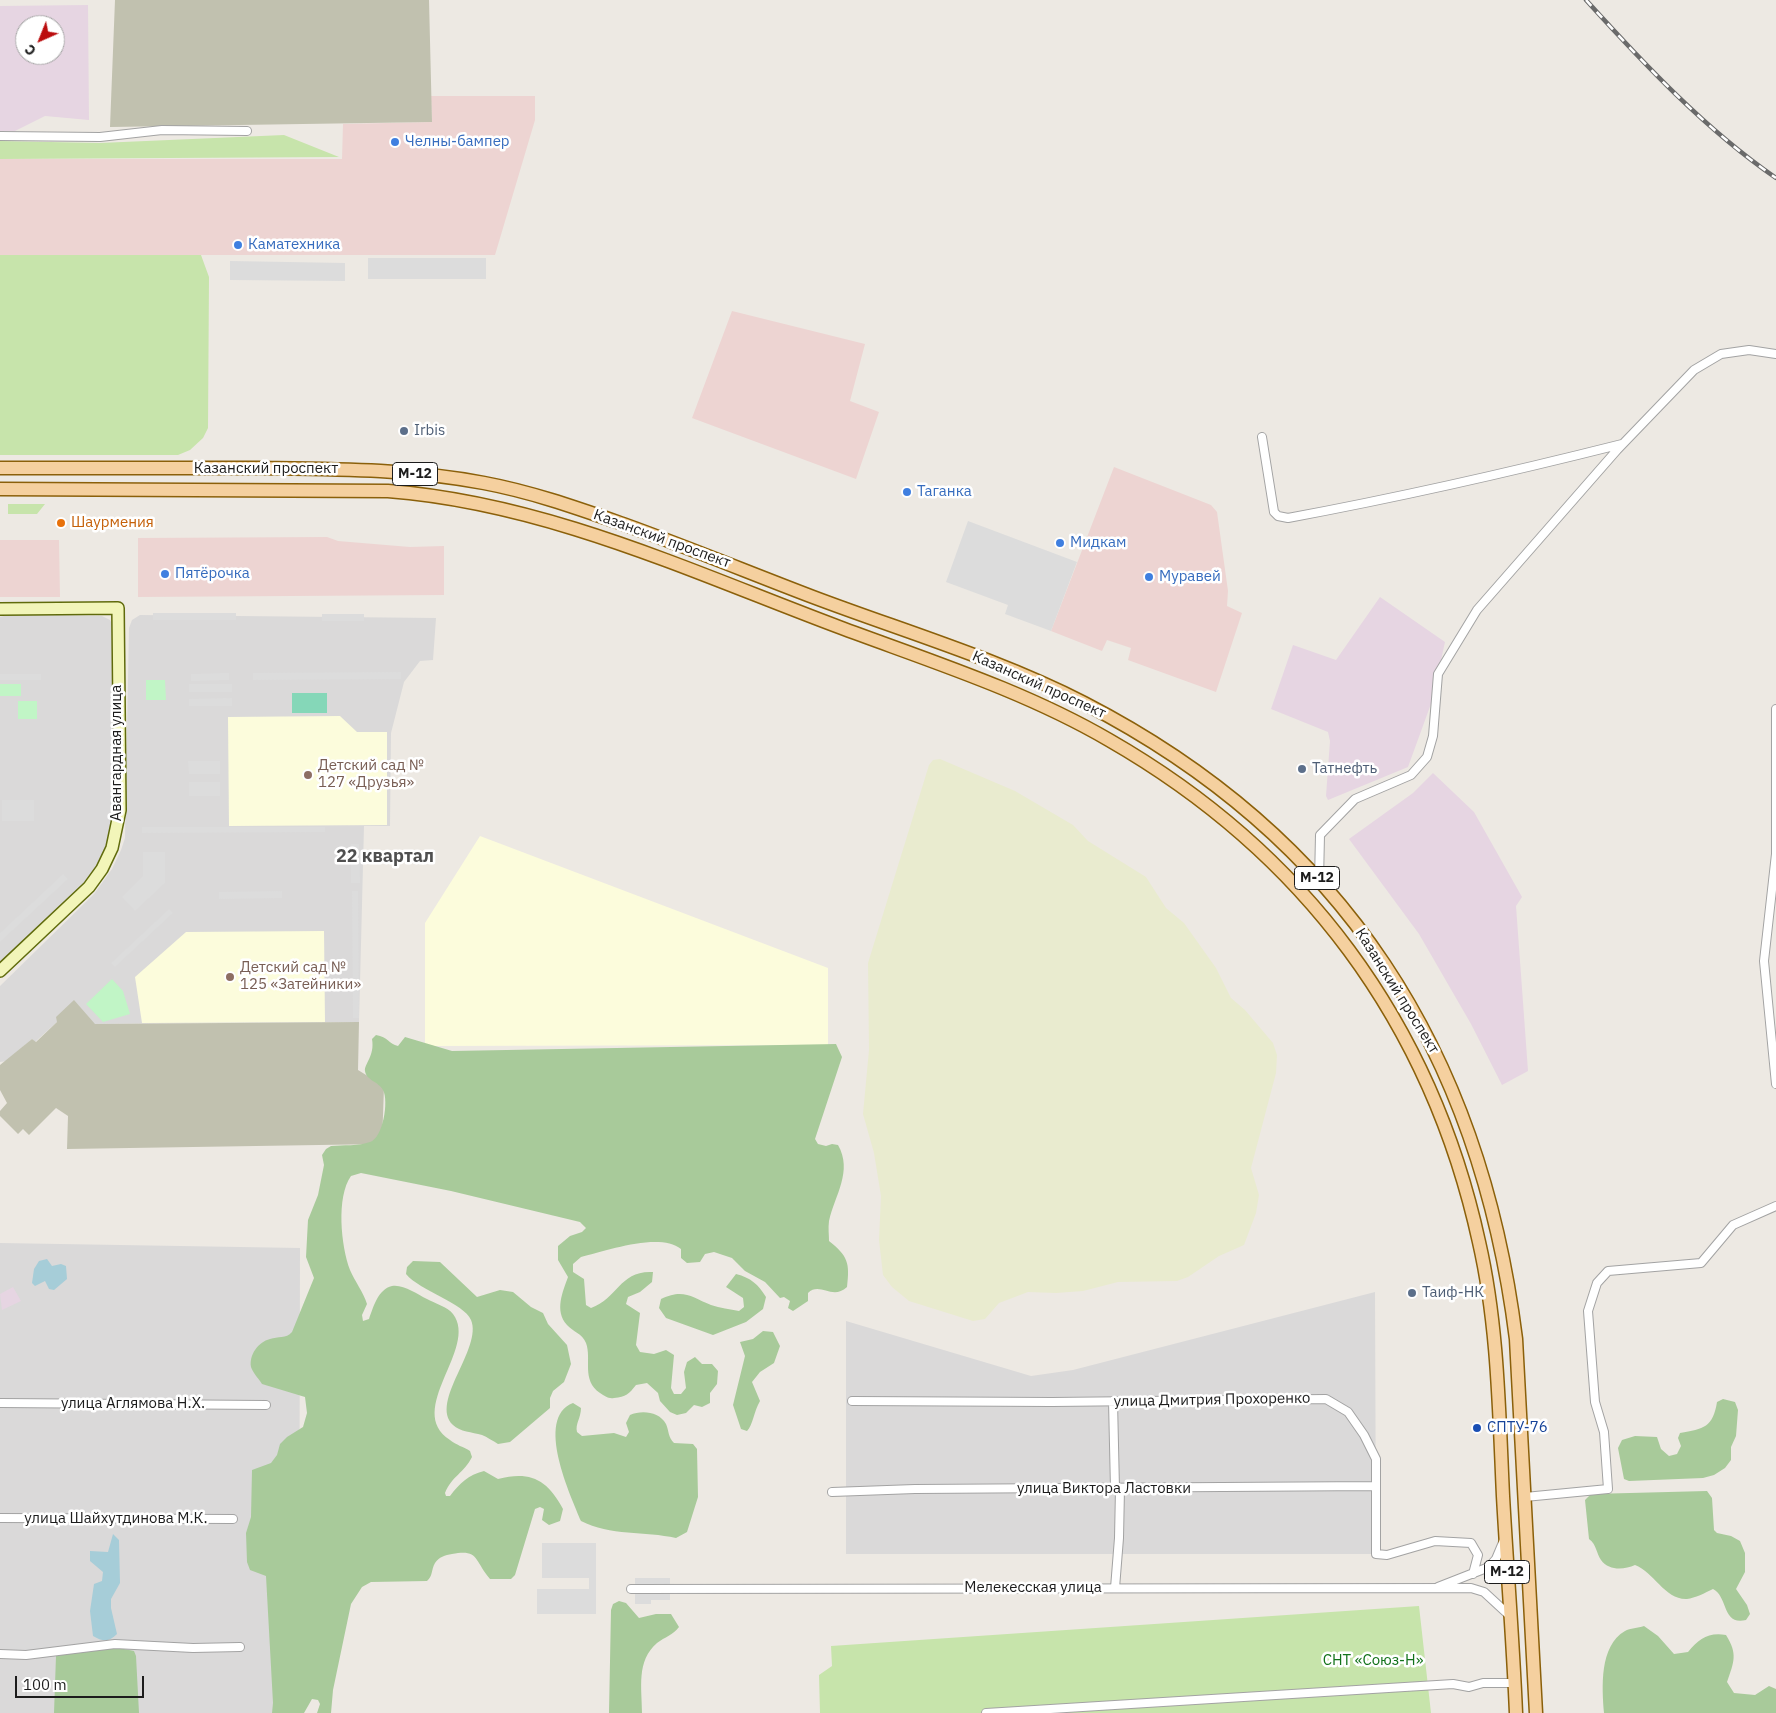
<!DOCTYPE html>
<meta charset="utf-8">
<style>
body{margin:0}
#map{position:relative;width:1776px;height:1713px;overflow:hidden;background:#ede9e3;font-family:"IBM Plex Sans",sans-serif}
canvas{display:block}
.north{position:absolute;left:15px;top:15px;width:50px;height:50px;box-sizing:border-box;background:#fff;border:1px solid #a4a4a4;border-radius:50%;rotate:224deg;font-size:14px;font-weight:700;line-height:20px;text-align:center;color:#1c1c1c}
.north::after{content:'';display:block;margin:auto;width:18px;height:22px;background:#bb0d0e;clip-path:polygon(50% 0,100% 100%,50% 72%,0 100%)}
.scale{position:absolute;left:15px;top:1676px;width:129px;height:22px;box-sizing:border-box;border:2px solid #1c1c1c;border-top:0;padding-left:6px;font-size:15px;line-height:18px;white-space:nowrap;color:#1c1c1c;-webkit-text-stroke:4px #fff;paint-order:stroke}
</style>
<div id="map">
<canvas width="1776" height="1713"></canvas>
<div class="north">С</div>
<div class="scale">100 m</div>
</div>
<script>
const c = document.querySelector('canvas').getContext('2d');
c.lineJoin = 'round';
function fillPath(path, color) { c.fillStyle = color; c.fill(path, 'evenodd'); }
function stroke(path, color, width, dash) { c.strokeStyle = color; c.lineWidth = width; c.lineCap = dash ? 'butt' : 'round'; c.setLineDash(dash || []); c.stroke(path); }
function label(font, color, halo, rows, align = 'center') {
  c.font = font + ' "IBM Plex Sans",sans-serif'; c.lineWidth = 5; c.setLineDash([]); c.textBaseline = 'middle'; c.strokeStyle = halo; c.fillStyle = color; for (const [text, x, y, turn = 0] of rows) {
    c.save(); c.translate(x, y); c.rotate((+turn || 0) * Math.PI / 180); c.textAlign = isNaN(turn) ? turn : align; if (halo) c.strokeText(text, 0, 0); c.fillText(text, 0, 0); c.restore();
  }
}
const residential = new Path2D(`
 M13,614L102,616L110,620L116,633L113,653V679L117,702L114,837L93,879L0,969V617Z
 M140,615L436,618L433,660L420,661L404,682L391,733L390,826H364L359,1022L95,1024L57,1022L35,1042L32,1039L7,1061L0,1062V986L94,894L112,869L121,850L125,838L129,628L132,620Z
 M0,1243L300,1248L299,1713H0Z
 M1375,1292L1376,1554H846V1321L1031,1376L1073,1370Z`);
const commercial = new Path2D(`
 M431,96H535V120L495,255H0V159H342L343,124L432,122Z
 M732,311L865,344L850,401L879,412L856,479L692,418Z
 M1114,467L1211,505L1217,512L1228,591L1227,606L1242,613L1216,692L1128,660L1131,648L1107,640L1102,651L1051,631Z
 M327,537L338,541L410,547L444,546V595L138,597V538Z
 M0,540H59L60,597H0Z`);
const industrial = new Path2D(`
 M88,5L89,120L45,116L15,131H0V6ZM25,25H55V55H25Z
 M1380,597L1445,642L1432,701L1408,767L1328,800L1326,796L1330,741L1328,732L1271,709L1293,645L1336,660Z
 M1433,773L1474,812L1522,897L1516,906L1528,1071L1502,1085L1471,1024L1419,934L1349,839L1413,793Z
 M13,1287L21,1301L2,1310L0,1294Z`);
const education = new Path2D(`
 M340,716L357,732H387V825L229,826L228,717Z
 M480,836L828,968V1045L425,1046V923Z
 M324,931L325,1022L142,1023L135,977L186,932Z`);
const construction = new Path2D(`
 M115,0H429L432,122L110,127Z
 M74,1000L95,1024L359,1022L358,1070L384,1086L382,1144L67,1149L68,1116L56,1108L29,1135L23,1129L18,1134L0,1116V1111L7,1103L0,1090V1065L32,1039L36,1042L57,1022L56,1017Z`);
const farmland = new Path2D(`
 M940,759L1015,791L1073,825L1088,841L1146,877L1166,908L1184,923L1216,968L1231,998L1245,1010L1273,1043L1277,1055L1276,1073L1251,1168L1259,1195L1256,1213L1244,1245L1219,1256L1188,1277L1177,1281L1118,1282L1083,1291L1056,1293L1028,1292L999,1303L985,1319L973,1321L909,1301L892,1287L883,1275L879,1240L881,1196L874,1153L863,1114L869,1050L868,963L929,765L933,760Z`);
const grass = new Path2D(`
 M284,135L339,157L0,159V141L100,143Z
 M0,255H201L209,277L208,428L203,438L190,450L178,455H0Z
 M8,504H45L37,514H8Z
 M1419,1606L1431,1713H820L819,1675L832,1666L831,1646Z`);
const forest = new Path2D(`
 M376,1035C388,1037 389,1044 398,1046L405,1037L452,1051L836,1044L842,1057L815,1139L818,1144L826,1146L832,1144L838,1145C853,1171 835,1195 829,1221C828,1228 829,1235 829,1241C848,1256 850,1263 847,1287C832,1301 820,1281 808,1293V1301L793,1311L788,1308L790,1301L784,1297L780,1298L765,1282L745,1271L732,1258L714,1252L705,1254L700,1262L687,1263L681,1258V1249C659,1232 607,1251 581,1257L573,1264V1272L584,1279L586,1305L591,1308C618,1298 620,1270 653,1272L652,1282L640,1292L628,1297L626,1304L640,1313L636,1345L640,1352L654,1354L666,1350L674,1355L671,1388L674,1394H681L686,1388L684,1372L687,1362L695,1357L702,1364H712L718,1371L717,1384L710,1393V1403L702,1407L694,1405L686,1413L677,1415L670,1412L660,1401L658,1393L647,1383L636,1385C629,1394 626,1397 614,1398C608,1399 605,1396 600,1393C581,1380 592,1359 586,1343C582,1333 573,1332 567,1325C554,1311 563,1291 568,1277L558,1260V1246L570,1236L582,1232L586,1228L580,1222L451,1191L361,1173L351,1176C336,1197 341,1246 350,1270C355,1282 363,1291 367,1304L362,1315L363,1321L369,1319C373,1308 378,1289 392,1286C403,1284 417,1294 427,1299C434,1303 448,1307 453,1314C479,1348 404,1410 450,1440C456,1445 464,1447 470,1451L472,1457C464,1473 452,1476 445,1493L446,1496H450C460,1483 468,1475 484,1471L498,1479C530,1471 547,1479 563,1509L560,1521L549,1525L542,1520L544,1509L540,1507L535,1509L515,1575L511,1579H490C474,1560 479,1549 452,1554C445,1555 439,1557 435,1563C431,1570 433,1576 427,1581L371,1582L362,1587L351,1604L333,1690L331,1713H317L320,1704L318,1700L312,1699L304,1713H272L273,1703L266,1576L250,1570L247,1562L246,1533L251,1517L252,1470L271,1463L277,1455L280,1444L287,1437L303,1427L307,1413L305,1397L262,1384C259,1379 253,1373 251,1367C249,1355 258,1342 270,1339C278,1336 286,1339 292,1332L314,1278L306,1257L308,1220L318,1195L324,1165L322,1155L326,1149L331,1146C343,1145 359,1146 370,1142C383,1138 389,1101 383,1090C379,1082 366,1080 365,1071C364,1064 375,1056 372,1039Z
 M413,1261L440,1262L477,1297L500,1290L513,1292L531,1307L543,1313L548,1324L567,1345L571,1364L564,1382L553,1391L550,1398V1408L510,1442L498,1444C493,1441 487,1437 482,1435C472,1432 460,1432 453,1425C429,1402 483,1348 471,1320C464,1303 420,1291 406,1274L407,1267Z
 M736,1274C751,1278 758,1284 766,1297L763,1309L746,1322L713,1335L666,1318L659,1308L661,1299C683,1288 692,1297 711,1305C720,1308 730,1309 739,1311L744,1307L743,1298L726,1287Z
 M763,1331L773,1332L780,1346L774,1363L760,1372L752,1382L760,1401C754,1411 753,1425 747,1431L741,1429L733,1405L745,1356L740,1342L753,1339Z
 M1723,1399L1735,1402L1738,1410L1736,1436L1731,1447V1460L1725,1468L1714,1475L1703,1478L1629,1481L1624,1479L1618,1448L1622,1440L1635,1436L1657,1437L1661,1449L1669,1456L1677,1454L1681,1446L1678,1438L1680,1433C1704,1429 1713,1427 1717,1402Z
 M573,1403L581,1408C581,1418 575,1424 577,1432L582,1436L614,1433L626,1437L629,1432L626,1423L630,1415C641,1410 659,1411 666,1424C669,1431 668,1437 674,1443L693,1444L697,1449L698,1497L687,1532L676,1538C645,1531 610,1536 581,1521C571,1496 534,1418 573,1403Z
 M1707,1491L1712,1498L1714,1530L1717,1533L1731,1536L1740,1541L1745,1553V1572L1736,1589L1747,1605L1750,1614L1746,1620C1722,1626 1728,1596 1713,1589C1705,1593 1695,1598 1687,1599C1665,1600 1654,1572 1635,1565C1624,1570 1609,1571 1601,1560C1596,1553 1597,1545 1589,1539L1585,1500L1591,1494Z
 M619,1601L626,1603L639,1618L656,1614H671L679,1627C673,1635 665,1637 657,1643C636,1661 642,1688 642,1713H609L611,1610L613,1604Z
 M1644,1626L1658,1636L1674,1654L1688,1652C1699,1639 1708,1632 1726,1635C1738,1654 1734,1662 1727,1682L1734,1693L1755,1695L1769,1686L1776,1689V1713H1604C1602,1688 1599,1646 1625,1631C1630,1628 1638,1628 1644,1626Z
 M114,1647L134,1651L136,1656L139,1713H54L56,1656Z`);
const park = new Path2D(`
 M146,680H165L166,700H146Z
 M0,684H21V696H0Z
 M18,701H37V719H18Z
 M112,979L123,991L130,1014L103,1022L86,1004Z`);
const pitch = new Path2D(`
 M292,693H327V713H292Z`);
const parking = new Path2D(`
 M368,258H486V279H368Z
 M230,261L345,263V281L230,280Z
 M968,521L1077,562L1051,631L1005,614L1008,605L946,582Z
 M153,613H236V620H153Z
 M322,614H364V621H322Z
 M401,672V679L253,680V673Z
 M229,673V680L191,681V674Z
 M0,674H41V680H0Z
 M189,684H232V692H189Z
 M232,698V706H189V699Z
 M188,761H220V774H189Z
 M189,782H220V796H189Z
 M2,800H34V821H2Z
 M142,827H325V832L142,833Z
 M351,844H359L360,883H351Z
 M143,852H165V883L135,911L122,897L143,876Z
 M63,874L68,879L0,942V933Z
 M282,891V898L219,899V892Z
 M352,891H358L359,1018H353Z
 M169,909L173,913L115,967L111,963Z
 M542,1543H596V1614H537V1589H589V1578H542Z
 M635,1578H670V1600H651V1604H635Z`);
const water = new Path2D(`
 M47,1259L52,1266L61,1264L66,1266L67,1279L54,1290L49,1289L45,1281L35,1286L32,1283L34,1269L39,1261Z
 M113,1534L119,1540L120,1583L111,1599V1608L117,1634C109,1642 103,1642 93,1636L90,1611L94,1584L102,1581L103,1572L90,1561V1551L108,1552Z`);
const street = new Path2D(`
 M0,136L100,137L162,130L247,131
 M1262,437L1274,512L1278,516L1288,518C1401,497 1511,472 1622,444
 M1776,709V854L1764,961L1776,1084
 M1319,881L1320,835L1355,799L1411,775L1427,757L1433,736L1438,674L1477,610L1617,450L1694,370L1721,354L1749,350L1776,354
 M852,1401L1052,1402L1326,1399L1348,1412L1364,1435L1376,1459V1554L1387,1555L1435,1541L1471,1543L1478,1555L1473,1574
 M1113,1401L1115,1489
 M0,1403L266,1405
 M832,1492L915,1489L1376,1486
 M1525,1497L1608,1489L1604,1432L1595,1402L1588,1311L1597,1283L1608,1271L1701,1263L1733,1225L1776,1206
 M0,1518L233,1519
 M1438,1587L1489,1567L1496,1559L1504,1540
 M1115,1588L1119,1538L1120,1489
 M631,1589L1471,1588L1484,1592L1510,1616
 M0,1654L26,1655L115,1644L193,1648L240,1647
 M986,1713L1453,1684L1469,1687L1483,1683H1515`);
const secondary = new Path2D(`
 M0,609L118,608L120,810L112,848L102,869L89,887L0,971`);
const primary = new Path2D(`
 M0,468C87,468 174,468 262,468C336,469 410,469 484,483C532,492 577,508 623,524C687,547 750,573 813,597C903,631 998,659 1084,703C1344,837 1480,1052 1516,1339L1536,1713
 M0,489L388,491C546,503 692,572 839,627C930,661 1025,691 1109,740C1304,852 1431,1022 1479,1242C1498,1325 1499,1411 1503,1496C1507,1568 1513,1641 1516,1713`);
const rail = new Path2D(`
 M1586,0C1644,64 1705,129 1776,178`);
const markers = [
 [395,142,5,"#3f7fe0"],
 [238,245,5,"#3f7fe0"],
 [404,431,5,"#5c6f8a"],
 [907,492,5,"#3f7fe0"],
 [61,523,5,"#e8710a"],
 [1060,543,5,"#3f7fe0"],
 [165,574,5,"#3f7fe0"],
 [1149,577,5,"#3f7fe0"],
 [1302,769,5,"#5c6f8a"],
 [308,775,5,"#8d6e63"],
 [230,977,5,"#8d6e63"],
 [1412,1293,5,"#5c6f8a"],
 [1477,1428,5,"#1a4fb4"]
];
const shields = [
 [415,474,45],
 [1317,878,45],
 [1507,1572,45]
];
const shieldNames = [
 ["М-12",415,474],
 ["М-12",1317,878],
 ["М-12",1507,1572]
];
const shopNames = [
 ["Челны-бампер",405,142],
 ["Каматехника",248,245],
 ["Таганка",917,492],
 ["Мидкам",1070,543],
 ["Пятёрочка",175,574],
 ["Муравей",1159,577]
];
const serviceNames = [
 ["Irbis",414,431],
 ["Татнефть",1312,769],
 ["Таиф-НК",1422,1293]
];
const streetNames = [
 ["Казанский проспект",266,469],
 ["Казанский проспект",662,539,20],
 ["Казанский проспект",1039,685,24],
 ["Авангардная улица",117,753,-90],
 ["Казанский проспект",1397,991,58],
 ["улица Дмитрия Прохоренко",1212,1400,-1],
 ["улица Аглямова Н.Х.",133,1404],
 ["улица Виктора Ластовки",1104,1489],
 ["улица Шайхутдинова М.К.",116,1519],
 ["Мелекесская улица",1033,1588]
];
const foodNames = [
 ["Шаурмения",71,523]
];
const educationNames = [
 ["Детский сад №",318,766],
 ["127 «Друзья»",318,783],
 ["Детский сад №",240,968],
 ["125 «Затейники»",240,985]
];
const transitNames = [
 ["СПТУ-76",1487,1428]
];
const parkNames = [
 ["СНТ «Союз-Н»",1373,1661]
];
const quarterNames = [
 ["22 квартал",385,857]
];
fillPath(residential, '#dad9d9');
fillPath(commercial, '#edd4d2');
fillPath(industrial, '#e6d5e2');
fillPath(education, '#fcfcdc');
fillPath(construction, '#c1c1af');
fillPath(farmland, '#e9ebcf');
fillPath(grass, '#c7e4ab');
fillPath(forest, '#a8ca9a');
fillPath(park, '#c1f5c6');
fillPath(pitch, '#85d7b8');
fillPath(parking, '#dcdcdc');
fillPath(water, '#a6cdd8');
stroke(street, '#a3a3a3', 10);
stroke(secondary, '#606b0c', 14);
stroke(primary, '#8b600a', 15);
stroke(street, '#fff', 8);
stroke(secondary, '#f2f5b9', 11);
stroke(primary, '#f5d09f', 12);
stroke(rail, '#6a6a6a', 4.5);
stroke(rail, '#fff', 2.5, [8]);
for (const [x, y, r, color] of markers) { const dot = new Path2D(); dot.arc(x, y, r, 0, 2 * Math.PI); c.fillStyle = color; c.fill(dot); stroke(dot, '#fff', 2); }
for (const [x, y, w] of shields) { const box = new Path2D(); box.roundRect(x - w / 2, y - 11.5, w, 23, 4); c.fillStyle = '#fff'; c.fill(box); stroke(box, '#1c1c1c', 1); }
label('bold 14px', '#1c1c1c', null, shieldNames);
label('15px', '#366cbe', '#fff', shopNames, 'left');
label('15px', '#4e5e75', '#fff', serviceNames, 'left');
label('15px', '#1c1c1c', '#fff', streetNames);
label('15px', '#c56008', '#fff', foodNames, 'left');
label('15px', '#785e54', '#fff', educationNames, 'left');
label('15px', '#164399', '#fff', transitNames, 'left');
label('15px', '#12721a', '#fff', parkNames);
label('bold 18px', '#4f4f4f', '#fff', quarterNames);
</script>
